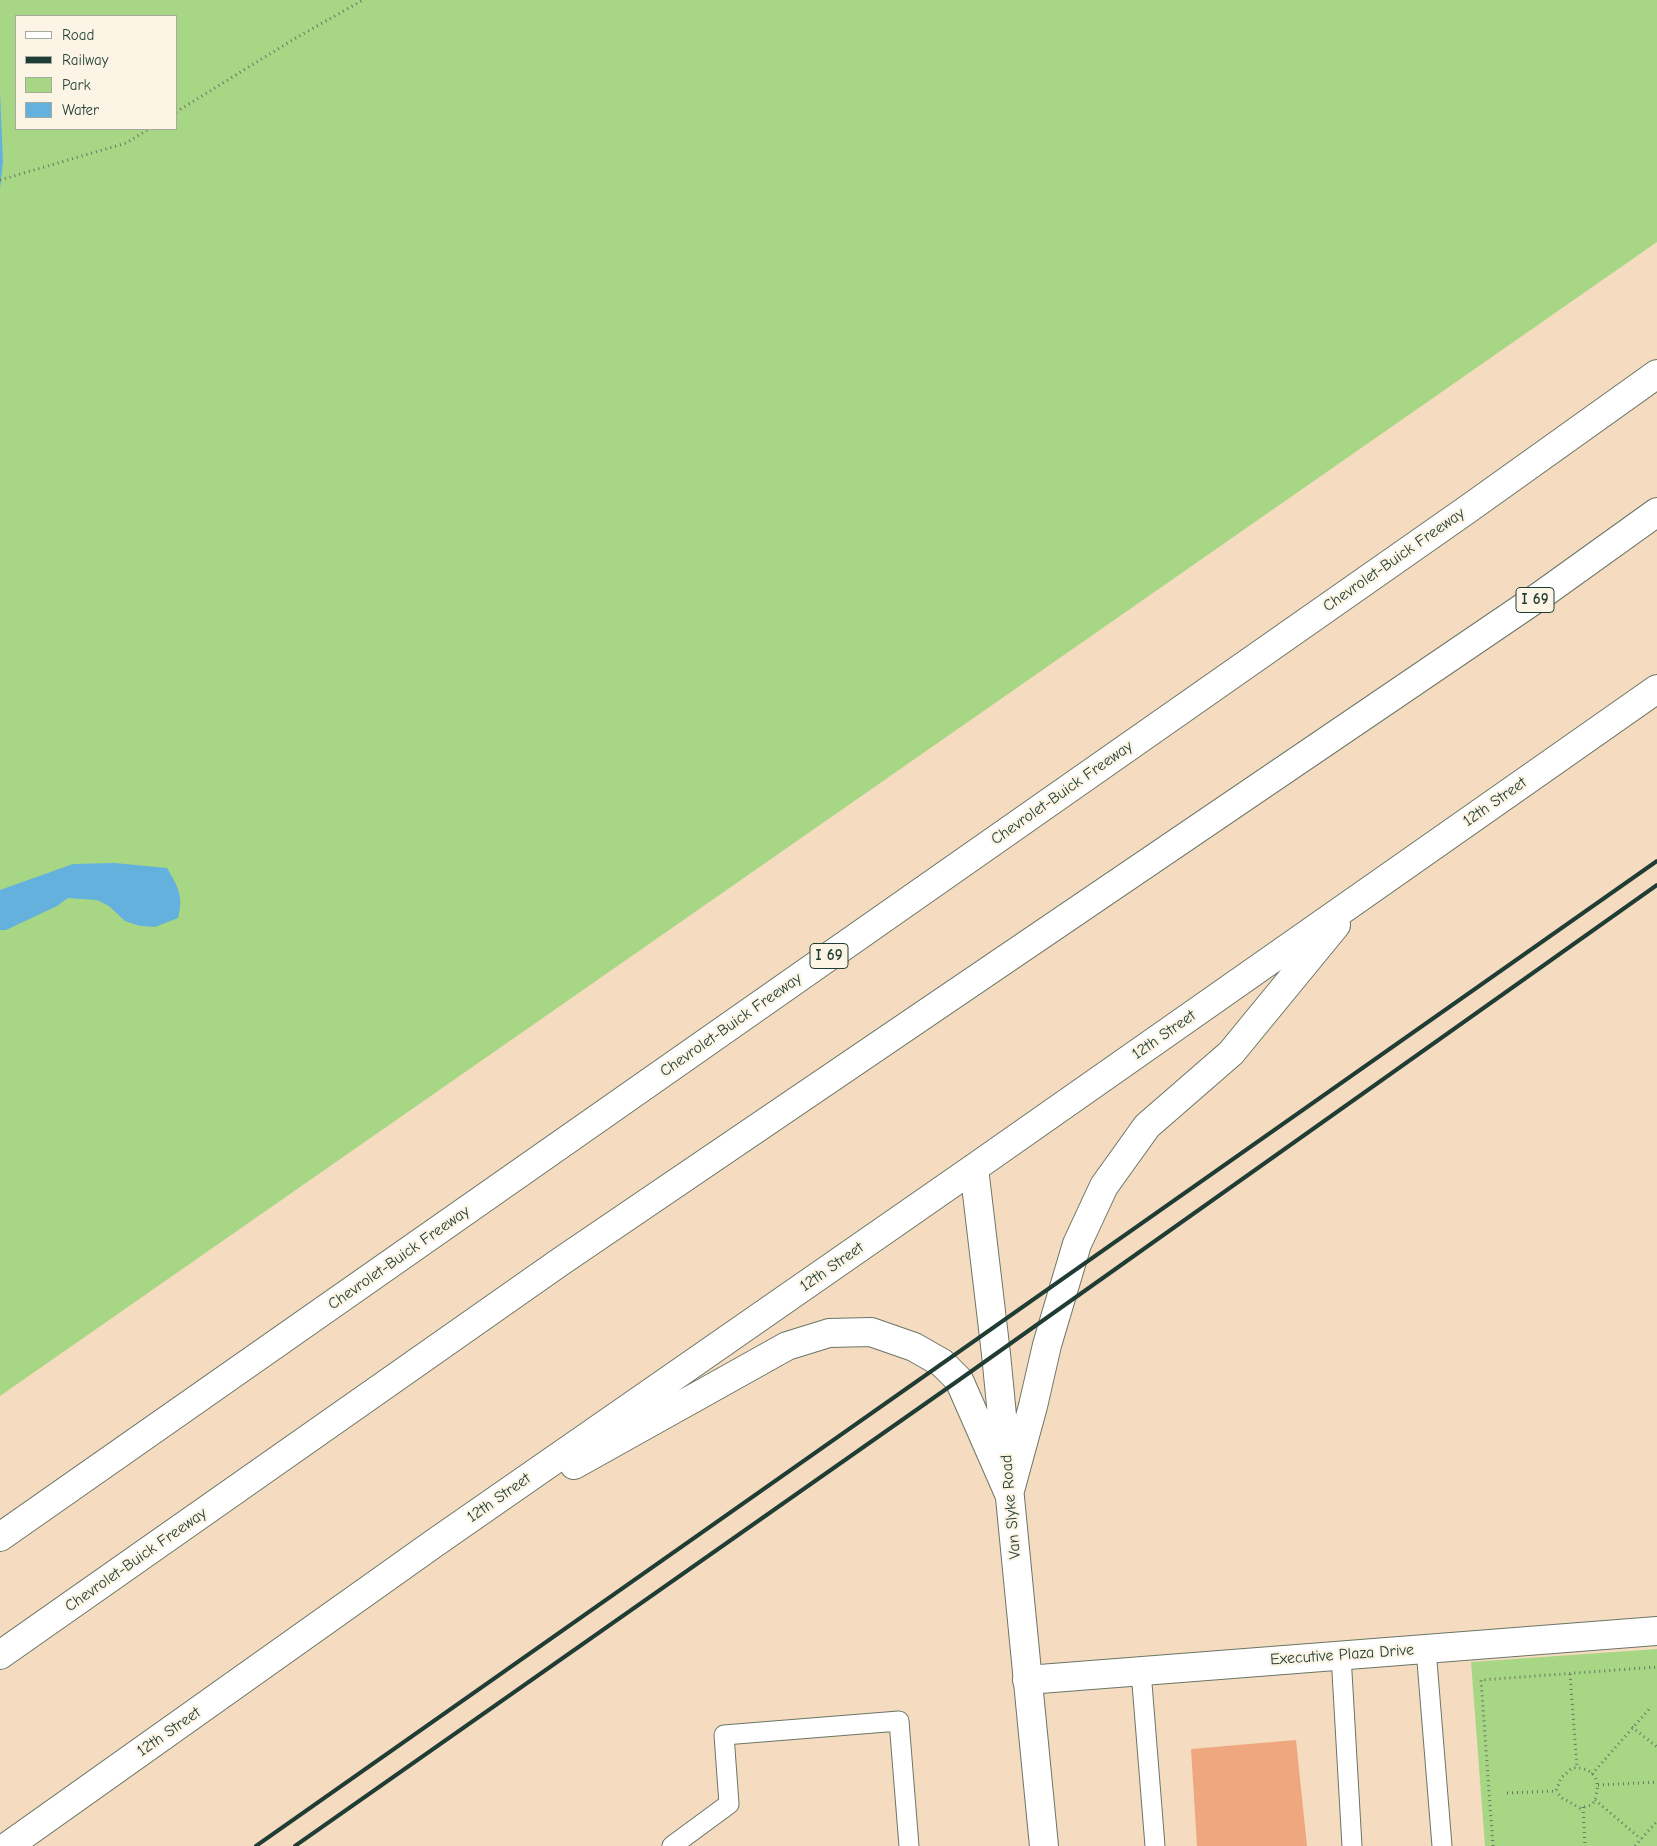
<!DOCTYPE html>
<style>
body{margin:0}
#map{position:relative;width:1657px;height:1846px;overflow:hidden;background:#f5dcc0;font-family:"Comic Neue",sans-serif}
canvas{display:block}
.legend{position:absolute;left:15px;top:15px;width:162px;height:115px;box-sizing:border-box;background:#fcf5e5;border:1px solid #a4ab9e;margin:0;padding:6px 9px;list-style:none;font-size:15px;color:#1f3d34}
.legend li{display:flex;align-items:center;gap:10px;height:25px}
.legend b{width:25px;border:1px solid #a4ab9e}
</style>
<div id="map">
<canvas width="1657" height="1846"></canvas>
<ul class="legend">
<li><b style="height:6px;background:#fff"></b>Road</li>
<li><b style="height:6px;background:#1f3d34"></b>Railway</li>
<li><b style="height:14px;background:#a7d785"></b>Park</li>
<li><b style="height:14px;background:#65b1de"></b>Water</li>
</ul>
</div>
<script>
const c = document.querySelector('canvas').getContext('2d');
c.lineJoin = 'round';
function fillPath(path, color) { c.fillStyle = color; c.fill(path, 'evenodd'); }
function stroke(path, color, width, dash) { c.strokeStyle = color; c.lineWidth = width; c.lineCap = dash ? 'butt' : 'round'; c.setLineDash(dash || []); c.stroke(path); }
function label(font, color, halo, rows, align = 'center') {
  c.font = font + ' "Comic Neue",sans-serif'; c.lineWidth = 4.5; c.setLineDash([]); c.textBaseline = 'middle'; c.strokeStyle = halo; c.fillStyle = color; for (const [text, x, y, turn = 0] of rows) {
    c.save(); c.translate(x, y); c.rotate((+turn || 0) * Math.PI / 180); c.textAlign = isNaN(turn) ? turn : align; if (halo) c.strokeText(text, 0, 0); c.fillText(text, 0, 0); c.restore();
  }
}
const green = new Path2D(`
 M0,0H1657V242L0,1396ZM16,16H176V129H16Z
 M1657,1649V1846H1485L1471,1662Z`);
const water = new Path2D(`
 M0,91L3,162L0,189Z
 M115,863L167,868C178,887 184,896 178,918L155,927L140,926L125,921L109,906L97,900L68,898L57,906L6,930H0V890L73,864Z`);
const building = new Path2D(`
 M1296,1740L1307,1846H1197L1191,1749Z`);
const path = new Path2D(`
 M176,112L294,39L363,0
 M0,180L126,143L149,129
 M1570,1674L1577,1768
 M1632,1727L1657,1747
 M1592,1774L1651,1707
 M1598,1785L1657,1782
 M1507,1793L1556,1791L1561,1778L1572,1768C1597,1766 1603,1785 1592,1805L1580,1808L1562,1798L1556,1791
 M1595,1800L1641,1839
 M1583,1807L1585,1846
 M1493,1846L1481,1680L1657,1667
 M1635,1846L1657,1821`);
const lane = new Path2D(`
 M1426,1649L1442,1846
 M1341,1655L1352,1846
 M1141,1671L1155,1846
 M672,1846L729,1804L724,1735L899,1721L909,1846`);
const street = new Path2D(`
 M1027,1680L1657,1631`);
const secondary = new Path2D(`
 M974,1168L996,1354L1044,1846
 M574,1465L787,1346L829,1333L871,1332L914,1347L942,1363L959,1380L1009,1494
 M1009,1494L1033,1406L1047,1345L1077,1244L1104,1186L1147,1126L1231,1053L1336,925
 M8,1846L436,1542L974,1168L1657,689`);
const highway = new Path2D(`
 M0,1537L1468,509L1657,374
 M0,1655L560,1262L1540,596L1657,512`);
const rail = new Path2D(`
 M256,1846L1657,861
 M295,1846L959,1380L1657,885`);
const shields = [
 [1535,600,38],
 [829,956,38]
];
const shieldNames = [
 ["I 69",1535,600],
 ["I 69",829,956]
];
const streetNames = [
 ["Chevrolet-Buick Freeway",1394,560,-35],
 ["Chevrolet-Buick Freeway",1062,793,-35],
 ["12th Street",1495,802,-35],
 ["Chevrolet-Buick Freeway",731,1025,-35],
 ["12th Street",1164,1035,-35],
 ["Chevrolet-Buick Freeway",399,1258,-35],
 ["12th Street",832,1267,-35],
 ["12th Street",499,1498,-35],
 ["Van Slyke Road",1011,1507,-95],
 ["Chevrolet-Buick Freeway",136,1560,-35],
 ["Executive Plaza Drive",1342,1655,-4],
 ["12th Street",169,1732,-35]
];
fillPath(green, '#a7d785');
fillPath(water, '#65b1de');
fillPath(building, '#efa77f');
stroke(lane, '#6a7565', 21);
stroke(street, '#6a7565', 30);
stroke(secondary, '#6a7565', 30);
stroke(highway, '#6a7565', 30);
stroke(path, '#6a7565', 3, [1, 4]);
stroke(lane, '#fff', 19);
stroke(street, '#fff', 28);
stroke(secondary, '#fff', 28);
stroke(highway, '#fff', 28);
stroke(rail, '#1f3d34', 4);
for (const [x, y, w] of shields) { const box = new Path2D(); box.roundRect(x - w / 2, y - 12.5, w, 25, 4); c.fillStyle = '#fcf5e5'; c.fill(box); stroke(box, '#1f3d34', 1); }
label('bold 15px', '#1f3d34', null, shieldNames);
label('16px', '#1f3d34', '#fcf5e5', streetNames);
</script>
